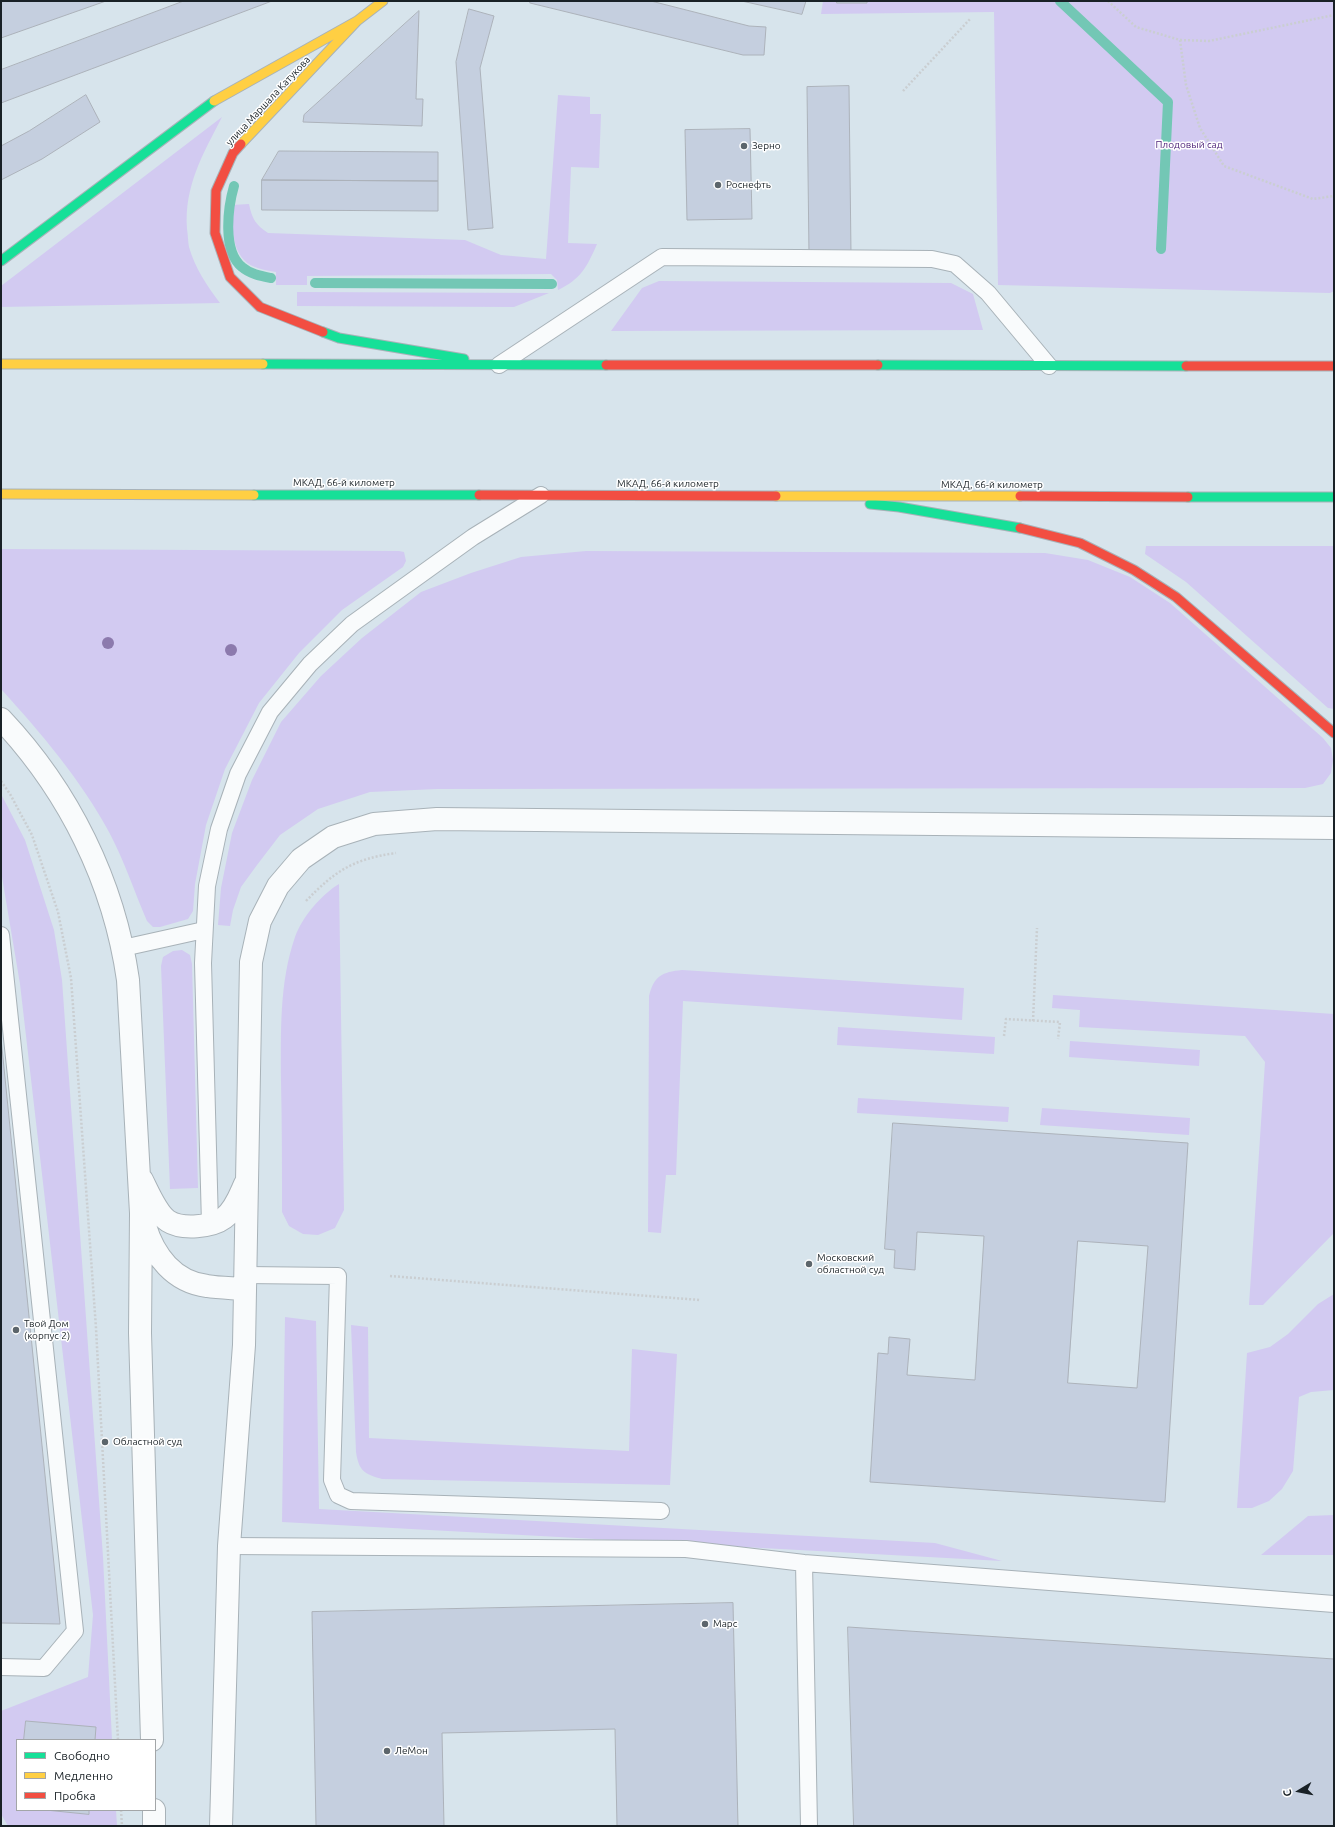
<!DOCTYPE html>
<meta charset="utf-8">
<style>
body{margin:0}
#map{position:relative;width:1335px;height:1827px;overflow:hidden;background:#d7e4ec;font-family:Ubuntu,sans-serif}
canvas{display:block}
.frame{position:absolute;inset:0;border:2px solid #192126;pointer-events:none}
.legend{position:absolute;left:16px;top:1739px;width:140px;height:72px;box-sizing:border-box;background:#fff;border:1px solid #a3a6a8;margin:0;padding:5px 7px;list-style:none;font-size:12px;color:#192126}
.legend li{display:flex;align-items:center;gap:8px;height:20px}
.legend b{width:20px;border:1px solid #a3a6a8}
.north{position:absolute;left:1279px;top:1771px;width:40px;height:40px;-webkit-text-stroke:3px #fff;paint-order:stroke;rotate:260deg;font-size:11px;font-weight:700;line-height:16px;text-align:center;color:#192126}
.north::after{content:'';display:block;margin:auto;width:14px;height:18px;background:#192126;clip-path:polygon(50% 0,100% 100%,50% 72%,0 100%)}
</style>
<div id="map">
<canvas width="1335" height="1827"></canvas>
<div class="frame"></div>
<ul class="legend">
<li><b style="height:5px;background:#16e098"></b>Свободно</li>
<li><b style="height:5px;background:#ffcf43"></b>Медленно</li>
<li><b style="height:5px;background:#f24e42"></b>Пробка</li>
</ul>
<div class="north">С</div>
</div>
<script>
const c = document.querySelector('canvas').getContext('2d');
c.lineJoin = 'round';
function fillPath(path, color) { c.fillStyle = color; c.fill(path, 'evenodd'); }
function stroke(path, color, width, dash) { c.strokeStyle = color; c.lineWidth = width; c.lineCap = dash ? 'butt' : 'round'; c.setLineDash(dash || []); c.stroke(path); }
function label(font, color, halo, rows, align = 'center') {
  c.font = font + ' Ubuntu,sans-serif'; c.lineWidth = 3; c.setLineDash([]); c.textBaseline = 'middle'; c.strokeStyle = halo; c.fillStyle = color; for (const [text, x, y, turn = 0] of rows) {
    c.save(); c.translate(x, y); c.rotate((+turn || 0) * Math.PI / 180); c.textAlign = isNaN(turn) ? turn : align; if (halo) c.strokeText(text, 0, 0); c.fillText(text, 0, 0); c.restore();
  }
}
const green = new Path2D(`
 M823,1H1334V291L1330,293L998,285L994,12L821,14Z
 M558,95L590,97V114H601L599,168L571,167L568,243L597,244C587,267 581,279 558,290L557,280L551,274L307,276V285H276V272C265,270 251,268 244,260C231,246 232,222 232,205L249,204C252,219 256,225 268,233L465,240L501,255L546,259Z
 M222,117C203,154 184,186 187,229C188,235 188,242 189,247C195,268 207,286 220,303L1,307V286Z
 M659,281L951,283L973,294L983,330L611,331L642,288Z
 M297,292L549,293L514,307L297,306Z
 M1146,546H1334V709L1328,708L1186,582L1145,554Z
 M1,549L399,551L404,552L406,561L403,567L342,610L299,653L259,703L225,769L206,825L195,884L193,911L188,919L160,927H153L147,921C134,891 124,860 109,832C81,780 41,733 1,689Z
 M586,551L1045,553L1088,560L1130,577L1170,603L1323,738L1331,748L1333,760L1331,773L1323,784L1305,788L437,789L370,792L318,809L280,835L257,865L241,887L233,910L230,926L218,925L221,888L232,833L252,780L281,722L321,676L362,638L421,592L471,573L521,557Z
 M1,794L25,840L54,930L62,980L103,1557L112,1740H17V1810H116L117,1826H8L1,1814V1711L88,1677L93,1615L20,984L1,871Z
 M339,884L344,1210L335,1228L318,1235L303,1234L289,1226L282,1212C282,1168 282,1125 281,1081C281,1033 279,983 295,937C302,917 322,894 339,884Z
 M182,950L190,955L192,964L198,1188L170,1189L161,966L163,957L173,951Z
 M682,970L964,988L962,1020L683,1001L676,1175H666L661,1233L648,1232L649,996C654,976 662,972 682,970Z
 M1053,995L1334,1014V1233L1263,1305H1249L1265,1062L1245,1036L1079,1027L1080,1010L1052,1008Z
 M838,1027L995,1037L994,1054L837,1045Z
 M1070,1041L1200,1050L1199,1066L1069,1057Z
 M858,1098L1009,1107L1008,1122L857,1113Z
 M1042,1108L1190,1118L1189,1135L1040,1125Z
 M1334,1294V1390L1311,1392L1299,1397L1293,1471L1282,1489L1269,1501L1252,1508H1237L1247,1353L1270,1347L1288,1334L1318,1304Z
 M285,1317L316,1321L319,1509L935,1543L1002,1561L282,1522Z
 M351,1325L368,1327L369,1438L629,1451L632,1349L677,1354L670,1485L382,1479C364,1474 359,1471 356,1452Z
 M1334,1515V1555H1261L1308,1516Z`);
const stream = new Path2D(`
 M1060,1L1168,102L1161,249
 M234,186C228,207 222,251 242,267C250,274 261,276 271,278
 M315,283L552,284`);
const building = new Path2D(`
 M1,1H106L1,38Z
 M184,1H272L1,103V70Z
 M531,1H651L749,26L766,27L764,55H743L530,3Z
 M742,1H806L802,14Z
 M837,1H867V3H837Z
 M469,9L494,16L480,68L493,228L468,230L456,62Z
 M419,11L416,99H423L422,126L303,122L304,115Z
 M849,86L851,254L809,255L807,87Z
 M86,95L100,122L42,159L1,180V146L29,131Z
 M750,129L752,219L687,220L685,130Z
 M279,151L438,152V181L262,180Z
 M262,180L438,181V211L262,210Z
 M1,1038L60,1624L1,1623Z
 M893,1123L1188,1143L1165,1502L870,1482L878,1353L888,1354L889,1337L910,1339L907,1375L975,1380L984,1236L917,1232L915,1270L894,1268L895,1250L885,1249ZM1078,1241L1148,1246L1137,1388L1068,1383Z
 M733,1603L738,1826H617L615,1729L442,1733L444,1826H316L312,1612Z
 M848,1627L1334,1659V1826H854Z
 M26,1721L96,1727L95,1740H24Z
 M46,1810H89V1814Z`);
const path = new Path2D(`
 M1108,1L1136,27L1180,40L1186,85L1200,128L1224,166L1313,199L1334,196
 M1180,40L1209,41L1334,15
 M903,91L971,18
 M1,781L10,794L32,835L58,912L71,978L96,1328L118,1740
 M306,901C335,871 353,859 396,853
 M1033,1021L1037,928
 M1004,1036L1006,1019L1060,1022L1058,1039
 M390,1276L700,1300
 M121,1810L122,1826`);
const lane = new Path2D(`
 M499,365L662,257L932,259L955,264L988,293L1049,366
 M1,935L75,1631L44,1668L1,1667
 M123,948L204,930
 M210,1224L203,963L207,886L219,829L238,774L270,712L310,664L352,624L473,537L541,495
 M245,1275L338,1276L332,1480L338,1495L351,1501L661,1511
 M229,1546L686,1549L804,1563L1334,1604
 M804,1563L809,1826`);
const street = new Path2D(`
 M1,719C69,791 114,882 128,980L141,1213L140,1333L152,1740
 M142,1180C148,1192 157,1214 168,1221C182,1230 212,1227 224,1218C235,1210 240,1195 245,1184
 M145,1226C154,1256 174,1282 207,1286C219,1288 232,1288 244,1289
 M154,1810V1826
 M221,1826L229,1546L244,1345L251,962L260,921L278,886L301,859L333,837L374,824L437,819L1334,828`);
const fast = new Path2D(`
 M1,261L214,101
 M323,332L339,338L464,359
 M263,364L606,365
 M878,365L1186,366
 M254,495H479
 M1188,497H1334
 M870,504L899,507L1020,528`);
const slow = new Path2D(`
 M214,101L357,21L383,1
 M241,144L357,21
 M1,364H263
 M1,494L254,495
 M776,496H1020`);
const jam = new Path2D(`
 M241,144L233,153L216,191L215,233L230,277L260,307L323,332
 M606,365H878
 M1186,366H1334
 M479,495L776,496
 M1020,496L1188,497
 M1020,528L1080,543L1134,570L1176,597L1334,733`);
const trees = [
 [108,643],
 [231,650]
];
const markers = [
 [744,146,4,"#5c656b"],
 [718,185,4,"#5c656b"],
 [809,1264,4,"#5c656b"],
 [16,1330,4,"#5c656b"],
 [105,1442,4,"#5c656b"],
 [705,1624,4,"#5c656b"],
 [387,1751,4,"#5c656b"]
];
const streetNames = [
 ["улица Маршала Катукова",268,101,-47],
 ["МКАД, 66-й километр",344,483],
 ["МКАД, 66-й километр",668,484],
 ["МКАД, 66-й километр",992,485]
];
const parkNames = [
 ["Плодовый сад",1189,145]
];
const poiNames = [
 ["Зерно",752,146],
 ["Роснефть",726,185],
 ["Московский",817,1258],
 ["областной суд",817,1270],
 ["Твой Дом",24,1324],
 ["(корпус 2)",24,1336],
 ["Областной суд",113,1442],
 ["Марс",713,1624],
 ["ЛеМон",395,1751]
];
fillPath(green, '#d2caf1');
stroke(stream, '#73c7b5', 10);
fillPath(building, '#c5cfdf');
stroke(building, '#acb2ba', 1);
stroke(lane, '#a8b2b8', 18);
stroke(street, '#a8b2b8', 24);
stroke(fast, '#a8b2b8', 11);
stroke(slow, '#a8b2b8', 11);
stroke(jam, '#a8b2b8', 11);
stroke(path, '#caced1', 2.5, [2, 2]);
stroke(lane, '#f9fbfc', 16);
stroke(street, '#f9fbfc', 22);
stroke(fast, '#16e098', 9);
stroke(slow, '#ffcf43', 9);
stroke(jam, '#f24e42', 9);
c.fillStyle = '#8c7aad';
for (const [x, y] of trees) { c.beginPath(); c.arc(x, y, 6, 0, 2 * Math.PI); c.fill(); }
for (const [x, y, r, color] of markers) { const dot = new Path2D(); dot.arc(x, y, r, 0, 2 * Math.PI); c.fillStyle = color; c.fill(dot); stroke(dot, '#fff', 1.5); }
label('10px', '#192126', '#fff', streetNames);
label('10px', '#4e237a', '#fff', parkNames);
label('10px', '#192126', '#fff', poiNames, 'left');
</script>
